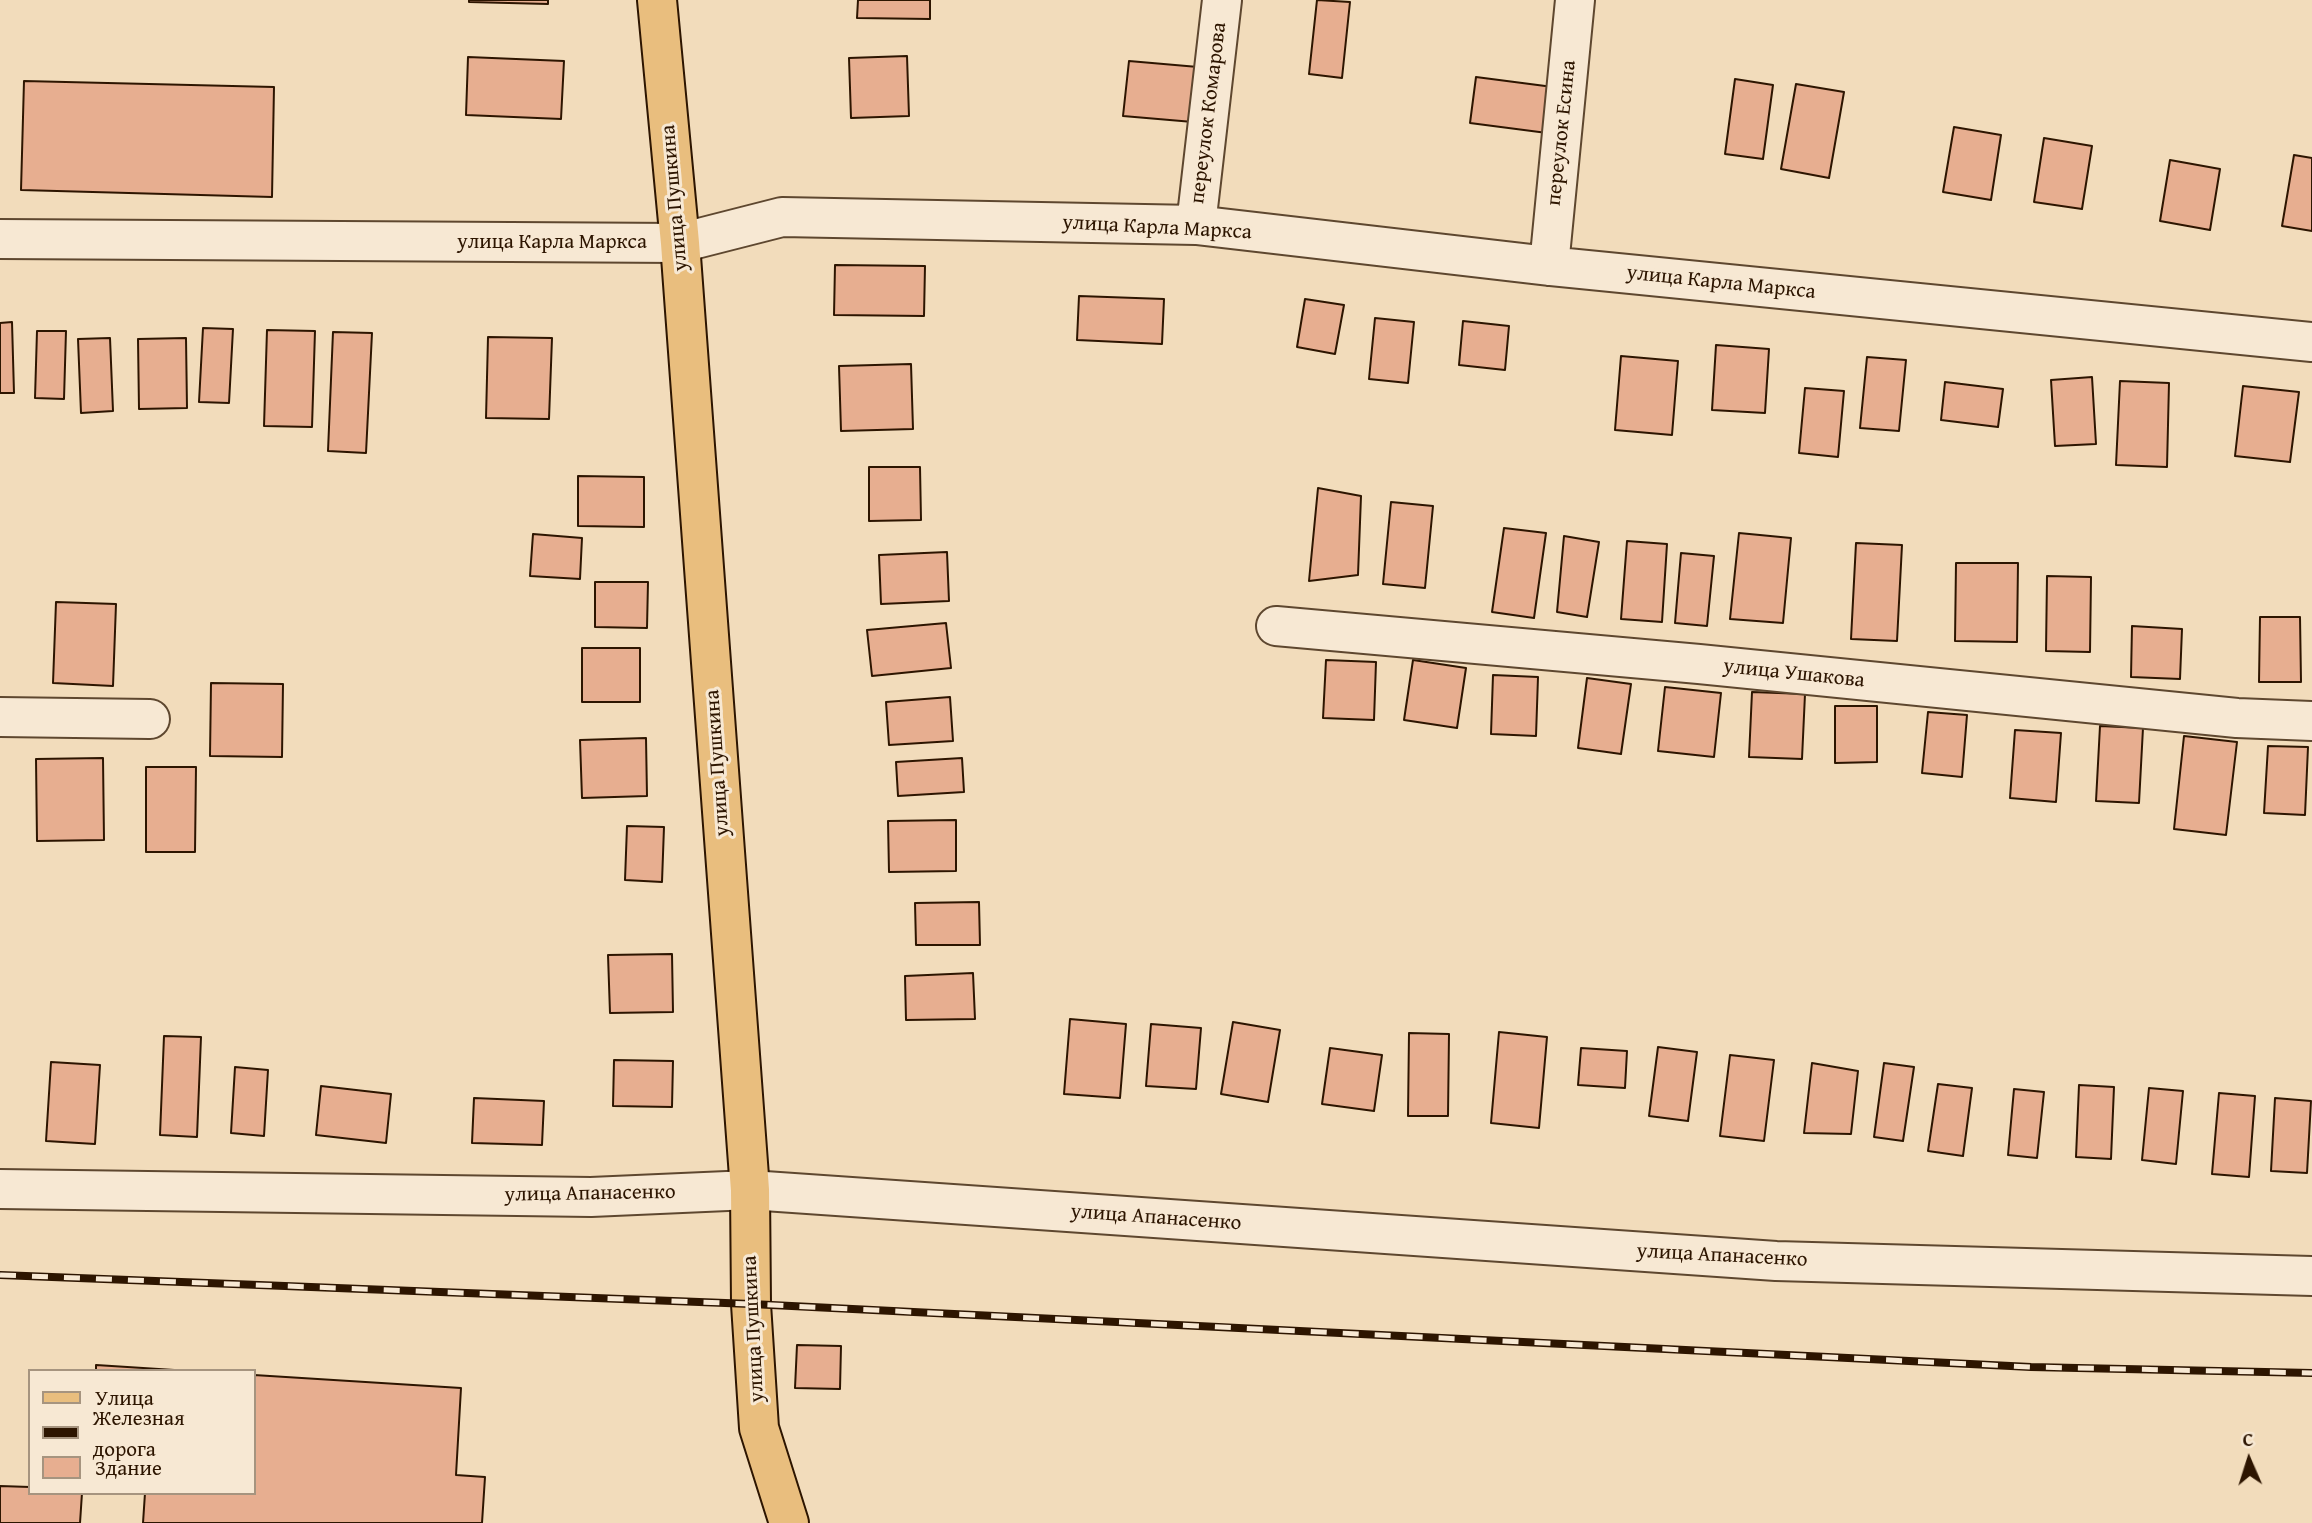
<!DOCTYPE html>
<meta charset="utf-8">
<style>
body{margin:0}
#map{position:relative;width:2312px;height:1523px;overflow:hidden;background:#f2dcbb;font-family:"Gentium Book Plus",serif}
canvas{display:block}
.legend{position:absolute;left:28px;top:1369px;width:228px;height:126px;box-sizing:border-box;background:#f7e8d3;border:2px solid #a6947f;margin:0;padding:9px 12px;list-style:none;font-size:21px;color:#2d1500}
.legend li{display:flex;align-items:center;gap:14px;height:35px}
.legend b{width:35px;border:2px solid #a6947f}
.north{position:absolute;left:2214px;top:1425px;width:70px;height:70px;-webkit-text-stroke:5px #f7e8d3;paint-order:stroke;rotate:357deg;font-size:19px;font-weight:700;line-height:28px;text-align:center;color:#2d1500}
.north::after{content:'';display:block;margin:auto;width:24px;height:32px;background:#2d1500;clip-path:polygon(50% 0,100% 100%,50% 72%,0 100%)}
</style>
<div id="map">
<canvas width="2312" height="1523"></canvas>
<ul class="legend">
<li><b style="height:9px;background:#e9be7e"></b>Улица</li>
<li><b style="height:9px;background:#2d1500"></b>Железная дорога</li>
<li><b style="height:19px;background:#e7ae90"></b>Здание</li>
</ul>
<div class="north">С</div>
</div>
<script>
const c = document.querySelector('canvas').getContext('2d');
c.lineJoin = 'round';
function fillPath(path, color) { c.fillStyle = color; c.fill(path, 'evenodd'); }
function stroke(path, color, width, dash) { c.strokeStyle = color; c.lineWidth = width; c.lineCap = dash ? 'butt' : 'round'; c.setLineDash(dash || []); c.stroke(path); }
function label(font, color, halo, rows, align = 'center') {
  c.font = font + ' "Gentium Book Plus",serif'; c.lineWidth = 6; c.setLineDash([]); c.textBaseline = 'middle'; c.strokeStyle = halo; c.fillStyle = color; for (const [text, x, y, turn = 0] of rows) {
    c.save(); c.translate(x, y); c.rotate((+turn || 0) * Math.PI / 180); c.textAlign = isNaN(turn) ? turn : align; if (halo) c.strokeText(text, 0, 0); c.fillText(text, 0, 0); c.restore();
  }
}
const building = new Path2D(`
 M469,0H548V4L469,2Z
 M858,0H930V19L857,18Z
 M1317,0L1350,2L1342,78L1309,74Z
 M907,56L909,116L851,118L849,58Z
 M468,57L564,61L561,119L466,115Z
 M1129,61L1198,67L1193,122L1123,116Z
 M1476,77L1553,87L1547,133L1470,123Z
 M1735,79L1773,85L1763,159L1725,154Z
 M24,81L274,87L272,197L21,190Z
 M1796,84L1844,92L1829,178L1781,169Z
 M1954,127L2001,135L1991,200L1943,192Z
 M2044,138L2092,146L2082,209L2034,202Z
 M2294,155L2312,158V231L2282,226Z
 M2170,160L2220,169L2210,230L2160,221Z
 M835,265L925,266L924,316L834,315Z
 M1079,296L1164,299L1162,344L1077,340Z
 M1305,299L1344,305L1335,354L1297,347Z
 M1375,318L1414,322L1408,383L1369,379Z
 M1463,321L1509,326L1505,370L1459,365Z
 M12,322L14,393H0V323Z
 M203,328L233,329L229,403L199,402Z
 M267,330L315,331L312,427L264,426Z
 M37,331H66L64,399L35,398Z
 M333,332L372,333L366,453L328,451Z
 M488,337L552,338L549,419L486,418Z
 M110,338L113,411L81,413L78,339Z
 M186,338L187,408L139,409L138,339Z
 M1716,345L1769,349L1765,413L1712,410Z
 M1621,356L1678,361L1672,435L1615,430Z
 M1867,357L1906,360L1899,431L1860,428Z
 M911,364L913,429L841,431L839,366Z
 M2092,377L2096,444L2055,446L2051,380Z
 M2120,381L2169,383L2167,467L2116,465Z
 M1945,382L2003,389L1998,427L1941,420Z
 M2243,386L2299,392L2290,462L2235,456Z
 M1805,388L1844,391L1838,457L1799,453Z
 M869,467H920L921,520L869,521Z
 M578,476L644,477V527L578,526Z
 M1318,488L1361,496L1358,575L1309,581Z
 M1391,502L1433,506L1425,588L1383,584Z
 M1504,528L1546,533L1534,618L1492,612Z
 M1739,533L1791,538L1783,623L1730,619Z
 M533,534L582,538L580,579L530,576Z
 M1564,536L1599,542L1587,617L1557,612Z
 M1627,541L1667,544L1662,622L1621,619Z
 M1856,543L1902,545L1897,641L1851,639Z
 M947,552L949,601L881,604L879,555Z
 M1681,553L1714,556L1707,626L1675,623Z
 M1956,563H2018L2017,642L1955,641Z
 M2047,576L2091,577L2090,652L2046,651Z
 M595,582H648L647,628L595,627Z
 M56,602L116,604L113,686L53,683Z
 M2260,617H2300L2301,682H2259Z
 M946,623L951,668L872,676L867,630Z
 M2132,626L2182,629L2180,679L2131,677Z
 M582,648H640V702H582Z
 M1326,660L1376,662L1374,720L1323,718Z
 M1413,660L1466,668L1457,728L1404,720Z
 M1493,675L1538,677L1536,736L1491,734Z
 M1587,678L1631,684L1621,754L1578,748Z
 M211,683L283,684L282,757L210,756Z
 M1665,687L1721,693L1714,757L1658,751Z
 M1752,692L1805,694L1802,759L1749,757Z
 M950,697L953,741L889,745L886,702Z
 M1835,706H1877V762L1835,763Z
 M1928,712L1967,715L1962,777L1922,773Z
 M2100,726L2143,728L2139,803L2096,801Z
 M2015,730L2061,733L2056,802L2010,798Z
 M2184,736L2237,742L2226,835L2174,829Z
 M646,738L647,796L582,798L580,740Z
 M2268,746L2308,747L2305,815L2264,813Z
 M103,758L104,840L37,841L36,759Z
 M962,758L964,792L898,796L896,762Z
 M146,767H196L195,852H146Z
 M956,820V871L889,872L888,821Z
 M627,826L664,827L662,882L625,880Z
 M979,902L980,945H916L915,903Z
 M672,954L673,1012L610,1013L608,955Z
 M973,973L975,1019L906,1020L905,976Z
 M1070,1019L1126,1024L1120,1098L1064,1094Z
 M1233,1022L1280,1030L1268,1102L1221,1094Z
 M1151,1024L1201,1028L1196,1089L1146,1086Z
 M1499,1032L1547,1037L1539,1128L1491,1123Z
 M1409,1033L1449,1034L1448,1116H1408Z
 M164,1036L201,1037L197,1137L160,1135Z
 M1658,1047L1697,1052L1688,1121L1649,1116Z
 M1330,1048L1382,1055L1374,1111L1322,1104Z
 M1581,1048L1627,1051L1625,1088L1578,1085Z
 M1730,1055L1774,1060L1764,1141L1720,1136Z
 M614,1060L673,1061L672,1107L613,1106Z
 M51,1062L100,1065L95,1144L46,1141Z
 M1812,1063L1858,1071L1851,1134L1804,1133Z
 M1884,1063L1914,1067L1903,1141L1874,1137Z
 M235,1067L268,1070L264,1136L231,1133Z
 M1938,1084L1972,1088L1963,1156L1928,1151Z
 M2079,1085L2114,1087L2111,1159L2076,1157Z
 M321,1086L391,1094L386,1143L316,1135Z
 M2149,1088L2183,1091L2176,1164L2142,1160Z
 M2014,1089L2044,1092L2037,1158L2008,1155Z
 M2219,1093L2255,1096L2249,1177L2212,1174Z
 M474,1098L544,1101L542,1145L472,1143Z
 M2275,1098L2311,1101L2307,1173L2271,1171Z
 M797,1345L841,1346L840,1389L795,1388Z
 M96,1365L190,1371H96Z
 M254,1375L461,1388L456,1475L485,1477L482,1523H143L145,1493H254Z
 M0,1486L30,1487V1493H82L80,1523H0Z`);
const minor = new Path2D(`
 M1196,225L1222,0
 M0,239L680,243L782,217L1196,225L1549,266L2312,342
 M1549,266L1575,0
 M1276,626L1699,664L2237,718L2312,721
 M0,717L150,719
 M0,1189L591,1197L750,1190L1776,1261L2312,1276`);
const major = new Path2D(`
 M657,0L680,243L750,1190L751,1304L759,1428L789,1523`);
const rail = new Path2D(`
 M0,1275L751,1304L2031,1367L2312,1373`);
const streetNames = [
 ["переулок Комарова",1209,113,-83],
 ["переулок Есина",1562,133,-84],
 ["улица Пушкина",675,198,-95],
 ["улица Карла Маркса",1157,228,3],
 ["улица Карла Маркса",552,243],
 ["улица Карла Маркса",1721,283,6],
 ["улица Ушакова",1794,674,6],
 ["улица Пушкина",718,763,-94],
 ["улица Апанасенко",590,1194,-1],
 ["улица Апанасенко",1156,1218,4],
 ["улица Апанасенко",1722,1256,3],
 ["улица Пушкина",754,1329,-93]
];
fillPath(building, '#e7ae90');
stroke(building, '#2d1500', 2);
stroke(minor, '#5e472f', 42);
stroke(major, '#2d1500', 42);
stroke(minor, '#f7e8d3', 38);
stroke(major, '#e9be7e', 38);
stroke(rail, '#2d1500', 8);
stroke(rail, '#f7e8d3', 5, [16]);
label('21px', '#2d1500', '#f7e8d3', streetNames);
</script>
